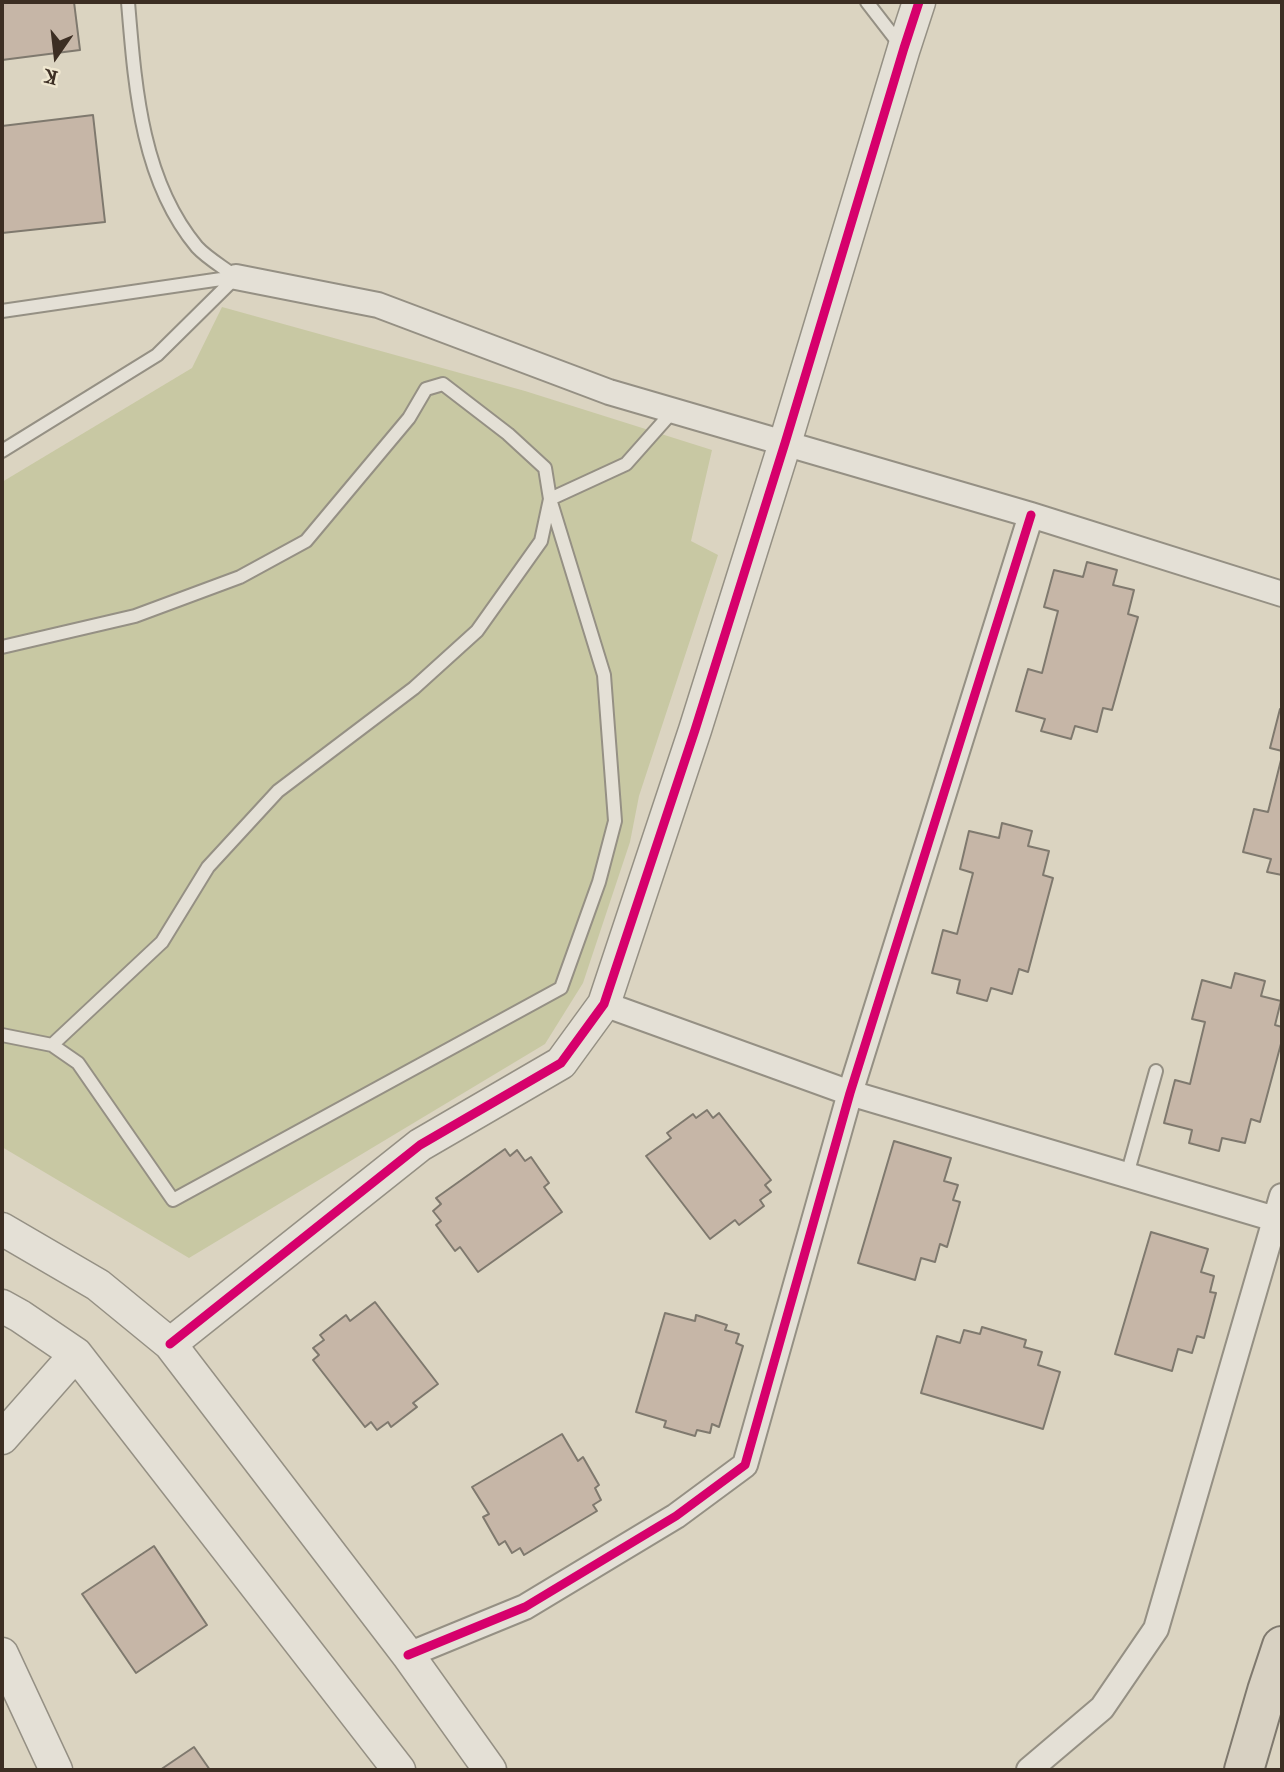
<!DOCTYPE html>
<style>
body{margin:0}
#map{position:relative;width:1284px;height:1772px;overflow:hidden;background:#dbd4c1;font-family:"IM FELL Great Primer",serif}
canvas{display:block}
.frame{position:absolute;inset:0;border:4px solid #3c2e23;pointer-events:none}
.north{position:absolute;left:21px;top:21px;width:70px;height:70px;-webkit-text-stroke:5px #efe7d0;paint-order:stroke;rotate:194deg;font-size:19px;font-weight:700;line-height:28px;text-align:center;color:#3c2e23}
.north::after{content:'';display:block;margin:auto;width:24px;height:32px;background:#3c2e23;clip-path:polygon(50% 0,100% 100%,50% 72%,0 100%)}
</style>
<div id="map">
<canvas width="1284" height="1772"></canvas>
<div class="frame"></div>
<div class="north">K</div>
</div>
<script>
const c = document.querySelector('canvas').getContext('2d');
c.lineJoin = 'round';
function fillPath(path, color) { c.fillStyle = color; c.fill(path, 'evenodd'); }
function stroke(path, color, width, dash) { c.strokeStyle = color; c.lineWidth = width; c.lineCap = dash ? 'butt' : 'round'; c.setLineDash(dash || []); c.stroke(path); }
const green = new Path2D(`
 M222,307L525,391L712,450L691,541L718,555L639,796L630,842L583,983L545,1044L189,1258L2,1147V482L192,368Z`);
const building = new Path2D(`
 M2,2H74L80,50L2,60Z
 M93,115L105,222L2,233V126Z
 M1087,562L1117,570L1113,585L1134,590L1128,614L1138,617L1112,710L1103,708L1097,732L1075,726L1071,739L1041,731L1045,719L1016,711L1028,669L1042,673L1058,611L1044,607L1054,570L1083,577Z
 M1280,709L1282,710V751L1270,748Z
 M1282,756V875L1267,872L1271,859L1243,852L1254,809L1268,812Z
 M1002,823L1032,831L1028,846L1049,851L1043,875L1053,878L1028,972L1019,969L1012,994L991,988L987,1001L957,993L960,980L932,973L943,930L957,934L973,873L960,869L969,831L999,838Z
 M1235,973L1265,981L1261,996L1281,1001L1275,1025L1282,1027V1040L1260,1122L1251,1119L1245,1143L1222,1138L1219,1151L1189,1143L1192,1130L1164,1123L1175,1080L1190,1084L1205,1022L1192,1019L1202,980L1231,988Z
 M707,1110L713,1118L719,1113L771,1180L765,1185L771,1192L760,1200L764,1206L739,1225L735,1220L710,1239L646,1156L671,1138L667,1133L693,1114L696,1118Z
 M894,1141L951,1158L944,1181L958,1185L953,1200L960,1202L947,1247L940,1244L935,1262L921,1258L915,1280L858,1263Z
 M505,1149L510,1156L517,1150L525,1161L531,1157L549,1183L544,1187L562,1212L478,1272L460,1247L455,1251L436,1225L441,1221L433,1211L441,1204L436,1198Z
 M1151,1232L1208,1249L1201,1272L1214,1276L1210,1292L1216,1293L1204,1338L1197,1336L1192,1353L1178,1349L1172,1371L1115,1354Z
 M375,1302L438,1384L413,1403L417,1407L391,1427L388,1422L377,1430L371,1422L365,1427L313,1360L319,1355L313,1348L324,1340L320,1335L346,1315L350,1321Z
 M665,1313L695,1321L696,1315L727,1325L725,1330L739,1334L736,1343L743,1346L719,1427L712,1424L710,1433L697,1430L695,1436L664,1427L666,1421L636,1412Z
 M982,1327L1026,1340L1024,1347L1042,1352L1038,1365L1060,1372L1043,1429L921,1393L937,1336L960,1343L964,1330L980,1334Z
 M562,1434L578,1461L583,1457L599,1485L595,1488L601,1500L593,1505L597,1511L524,1555L520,1548L512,1553L505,1541L499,1545L483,1517L489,1514L472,1487Z
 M154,1546L207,1625L136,1673L82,1594Z
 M194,1747L210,1770H160Z`);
const service = new Path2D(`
 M128,2C135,86 141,180 197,247C207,258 223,267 236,277
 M867,2L901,46
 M2,311L235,277
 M2,451L157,355L236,277
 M550,499L626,464L673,411
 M2,647L135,616L240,577L306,541L409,418L426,389L443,384L508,434L545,468L550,499L604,675L615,821L599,882L561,988L173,1200L78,1063L52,1045L162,942L208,867L278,791L414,688L477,631L541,541L550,499
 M2,1035L52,1045
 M1127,1175L1156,1071`);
const minor = new Path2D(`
 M236,277L378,305L609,392L1031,515L1282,594
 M604,1004L850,1093L1275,1219
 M408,1655L525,1607L676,1516L745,1465L850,1093L1031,515
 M1029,1770L1102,1708L1156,1629L1282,1196`);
const tertiary = new Path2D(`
 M2,1229L98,1285L170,1344L408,1655L490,1770
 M2,1306L20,1316L76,1354L399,1770
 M170,1344L420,1145L561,1063L604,1004L695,730L785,443L904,48L919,2
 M2,1438L76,1354
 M2,1654L56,1770`);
const motorway = new Path2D(`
 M1244,1770L1267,1691L1282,1646`);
const cycleway = new Path2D(`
 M170,1344L420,1145L561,1063L604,1004L695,730L785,443L904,48L919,2
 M408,1655L525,1607L676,1516L745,1465L850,1093L1031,515`);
fillPath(green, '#c8c8a3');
fillPath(building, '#c6b6a7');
stroke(building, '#7f796e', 2);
stroke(service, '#959084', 16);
stroke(minor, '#959084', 28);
stroke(tertiary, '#959084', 35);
stroke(motorway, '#7f796e', 42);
stroke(service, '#e4e0d6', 12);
stroke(minor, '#e4e0d6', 24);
stroke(tertiary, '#e4e0d6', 32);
stroke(motorway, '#d8d1c2', 38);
stroke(cycleway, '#d6006c', 9);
</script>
